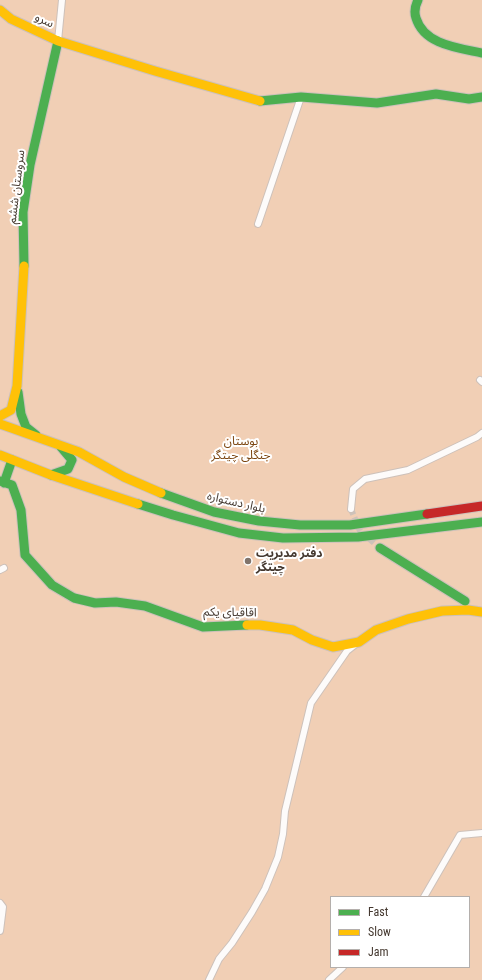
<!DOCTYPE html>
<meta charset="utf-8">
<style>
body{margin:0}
#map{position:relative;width:482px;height:980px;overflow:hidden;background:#f1e4db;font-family:"Roboto Condensed",sans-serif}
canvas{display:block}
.legend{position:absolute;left:330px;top:896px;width:140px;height:72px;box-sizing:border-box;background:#fff;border:1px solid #b4afac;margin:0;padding:5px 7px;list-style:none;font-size:12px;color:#44382f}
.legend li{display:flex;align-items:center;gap:8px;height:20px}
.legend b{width:20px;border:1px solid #b4afac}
</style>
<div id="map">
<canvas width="482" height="980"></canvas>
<ul class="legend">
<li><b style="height:5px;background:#4caf50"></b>Fast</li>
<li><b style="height:5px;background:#ffc107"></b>Slow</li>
<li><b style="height:5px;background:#c62828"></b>Jam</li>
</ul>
</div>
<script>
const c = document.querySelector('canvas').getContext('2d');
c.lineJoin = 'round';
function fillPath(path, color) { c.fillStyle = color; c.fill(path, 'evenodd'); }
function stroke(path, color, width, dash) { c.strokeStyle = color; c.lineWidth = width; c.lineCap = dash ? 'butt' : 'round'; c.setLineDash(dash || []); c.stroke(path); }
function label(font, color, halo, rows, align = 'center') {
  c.font = font + ' "Roboto Condensed","Noto Sans Arabic",sans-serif'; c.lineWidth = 4; c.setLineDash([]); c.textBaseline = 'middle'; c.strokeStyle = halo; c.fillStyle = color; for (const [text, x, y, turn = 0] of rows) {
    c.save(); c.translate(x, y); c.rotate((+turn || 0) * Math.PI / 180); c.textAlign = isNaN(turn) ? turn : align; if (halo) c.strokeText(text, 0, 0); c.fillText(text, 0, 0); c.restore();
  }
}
const green = new Path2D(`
 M0,0H482V980H0ZM331,897H469V967H331Z`);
const streetTunnel = new Path2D(`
 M351,509L360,531L380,548`);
const street = new Path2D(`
 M58,41L62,0
 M258,224L301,97
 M480,380L482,382
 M351,509L353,489L365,479L408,470L477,437L482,433
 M0,570L4,568
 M424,897L460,835L482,833
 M0,903L3,907L0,931
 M209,980L219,959L232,943L252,912L265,889L278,857L283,834L285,811L311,703L347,651L356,644
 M329,980L343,967`);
const fast = new Path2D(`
 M418,0C415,6 414,12 416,18C424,45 459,48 482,53
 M260,101L301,97L377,103L436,94L469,99L482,97
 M24,266L23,212L30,165L58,41
 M18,392L21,414L26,427L36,435
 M51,475L68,469L72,460L61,447
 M0,481L12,485L21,510L25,555L52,585L74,598L95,603L116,602L145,606L203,627L247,625
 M4,483L12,460
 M161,493L214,512L259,521L300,525H350L427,514
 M138,504L173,515L239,533L283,538L358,537L482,522
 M380,548L465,601`);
const slow = new Path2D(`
 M0,10L11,19L58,41L155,71L260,101
 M0,416L11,410L17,386L24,266
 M0,424L79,452L124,477L161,493
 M0,455L51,475L138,504
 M247,625H260L293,630L312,640L333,647L359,642L376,630L408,619L442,611L468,610L482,612`);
const jam = new Path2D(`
 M427,514L482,506`);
const markers = [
 [248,561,4,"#81746b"]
];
const streetNames = [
 ["سرو",44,21,25],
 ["سروستان ششم",17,187,-83],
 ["بلوار دستواره",236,503,13],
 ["اقاقیای یکم",230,613,1]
];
const parkNames = [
 ["بوستان",241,442],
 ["جنگلی چیتگر",241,456]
];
const poiNames = [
 ["دفتر مدیریت",256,554],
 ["چیتگر",256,568]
];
fillPath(green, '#f1cfb5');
stroke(streetTunnel, '#cec2b9', 6, [6, 3]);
stroke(street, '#cdc1ba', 8);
stroke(fast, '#cdc1ba', 11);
stroke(slow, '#cdc1ba', 11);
stroke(jam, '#cdc1ba', 11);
stroke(street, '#fdfbfa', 6);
stroke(fast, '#4caf50', 9);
stroke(slow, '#ffc107', 9);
stroke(jam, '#c62828', 9);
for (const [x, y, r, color] of markers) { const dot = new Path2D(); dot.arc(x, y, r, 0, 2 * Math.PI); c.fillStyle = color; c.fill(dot); stroke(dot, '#fff', 1.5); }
label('12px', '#44382f', '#fff', streetNames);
label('12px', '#7b4510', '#fff', parkNames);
label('bold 12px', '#44382f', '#fff', poiNames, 'left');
</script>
